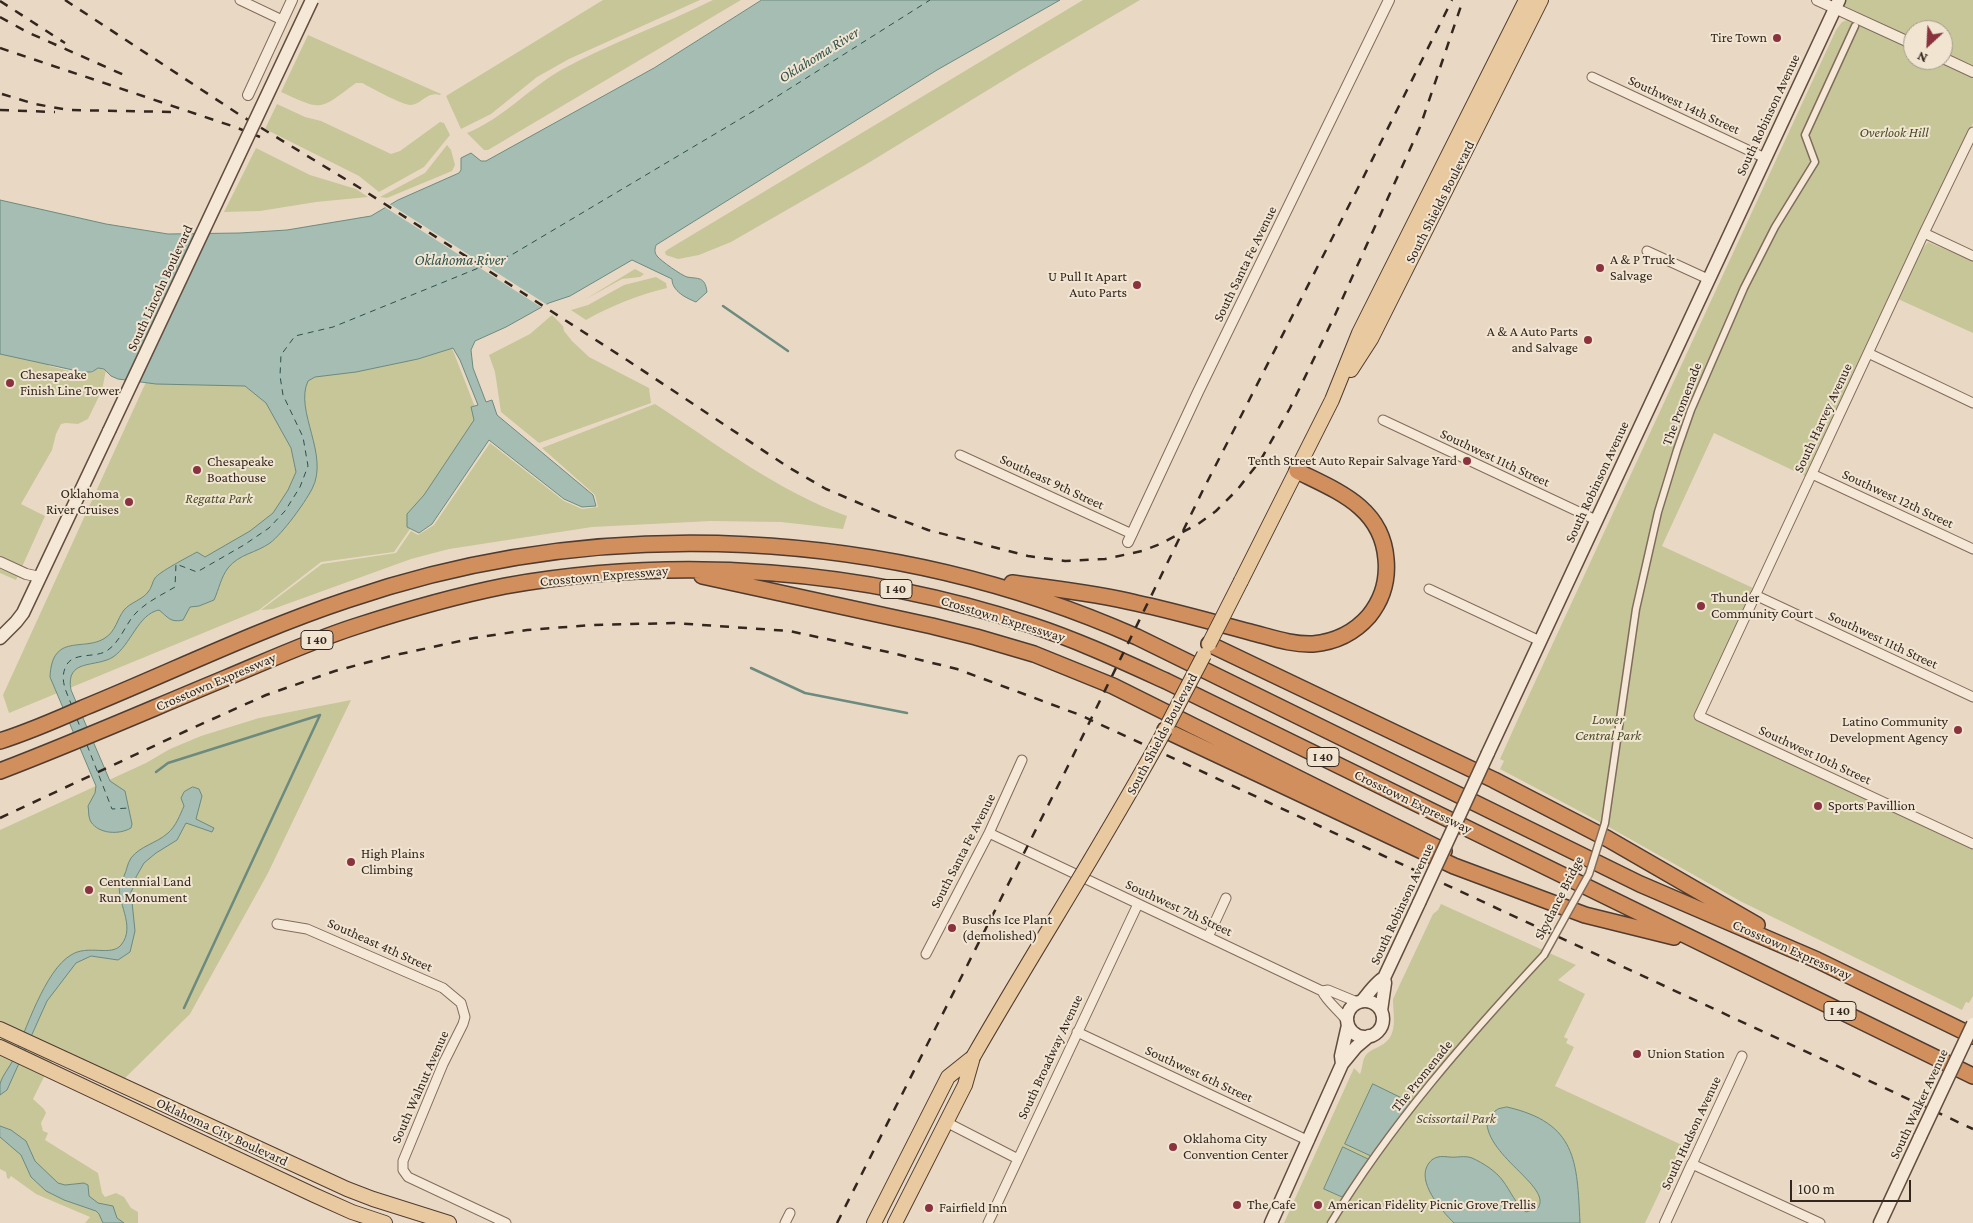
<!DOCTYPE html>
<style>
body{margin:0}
#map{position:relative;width:1973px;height:1223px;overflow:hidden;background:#e9d9c4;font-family:"Crimson Pro",serif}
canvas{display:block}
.north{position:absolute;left:1903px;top:20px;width:50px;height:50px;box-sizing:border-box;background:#f1e5d2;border:1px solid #a5998a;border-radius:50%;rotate:205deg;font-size:14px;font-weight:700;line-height:20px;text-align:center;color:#33261f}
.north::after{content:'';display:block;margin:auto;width:18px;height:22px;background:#8a323e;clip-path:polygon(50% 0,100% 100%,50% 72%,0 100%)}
.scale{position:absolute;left:1790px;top:1180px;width:121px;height:22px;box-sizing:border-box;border:2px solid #33261f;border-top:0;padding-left:6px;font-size:15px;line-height:18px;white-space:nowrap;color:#33261f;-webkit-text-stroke:4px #f1e5d2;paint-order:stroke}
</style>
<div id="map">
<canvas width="1973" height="1223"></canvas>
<div class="north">N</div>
<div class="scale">100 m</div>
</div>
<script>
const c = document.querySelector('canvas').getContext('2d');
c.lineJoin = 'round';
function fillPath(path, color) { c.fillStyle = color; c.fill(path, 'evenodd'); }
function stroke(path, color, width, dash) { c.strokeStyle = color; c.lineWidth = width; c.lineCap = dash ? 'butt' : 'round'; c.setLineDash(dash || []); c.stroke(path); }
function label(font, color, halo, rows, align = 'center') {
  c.font = font + ' "Crimson Pro",serif'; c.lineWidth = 4; c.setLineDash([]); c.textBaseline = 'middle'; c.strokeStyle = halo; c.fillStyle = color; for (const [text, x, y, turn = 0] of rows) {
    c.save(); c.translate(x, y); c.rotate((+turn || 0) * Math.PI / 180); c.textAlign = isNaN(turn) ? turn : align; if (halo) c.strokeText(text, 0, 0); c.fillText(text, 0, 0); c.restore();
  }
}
const green = new Path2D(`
 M603,0H700L569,59L537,77L491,114L461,129L446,96Z
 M713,0H741L488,150H484L467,133C502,119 528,89 561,70C610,43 663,25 713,0Z
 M1083,0H1140L1019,71L865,165L731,242L699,255L678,259L666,255L665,252L667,250Z
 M1832,0H1973V67L1943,52V30H1913V38Z
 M1847,20L1913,49V60H1936L1973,77V123L1925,219L1805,476L1714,433L1662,546L1753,588L1693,718L1973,850V996L1969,1003L1966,1002L1962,1010L1740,901L1600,822L1500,769L1504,761L1500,759L1523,708L1836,30L1842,22Z
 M308,35L441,94L440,95C427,91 422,104 411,105C402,105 372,88 362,83H356C318,111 323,111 281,92Z
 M277,104L305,117L321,121L391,154L400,151L440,122L444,123L450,135L424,167L379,192L359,176L265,129Z
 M447,145L451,150L455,165L452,171L387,198L380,197L425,173Z
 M256,148L310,175L356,189L368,197L316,202L260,211L224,212Z
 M1928,242L1973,261V333L1898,299L1919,253Z
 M635,269L644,274L640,277L622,279L584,300Z
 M656,277L666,283L667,288C639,295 612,305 586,320L571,310L588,305L624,285Z
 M552,315L563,326L564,331L572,341L589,357L649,388L651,403L539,443L501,412L495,372L489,355L530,334Z
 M0,344L52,352L49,366L78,373L85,371L92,373L97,368L106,370L102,390L88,419L78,424L66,423L61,424L56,434L52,450L21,504L45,516L16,580L0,573Z
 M452,348L482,425L394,552L321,562L259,610L9,713L3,695L146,382L156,384L418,359Z
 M655,404C717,444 777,491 847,516L843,529L781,522L711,521L592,527L449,549L411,559L273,609L261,610L322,564L396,553L411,531L418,535L434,525L490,443L564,501L582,509L598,507L595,495L542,448Z
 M351,700L268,873L190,1014L124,1079L58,1049L33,1099L44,1109L46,1113L41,1123L43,1131L48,1133L45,1140L98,1173L102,1193L105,1197L116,1193L124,1197L131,1208L138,1212V1223H85L90,1217L36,1194L11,1176L9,1179L7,1178L6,1172L0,1169V830L146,763L170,749L201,736L259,718Z
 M1441,904L1576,965L1558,980L1585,994L1564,1037L1568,1039L1566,1043L1574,1047L1555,1086L1682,1145L1645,1223H1284L1354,1068L1360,1074C1363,1067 1362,1060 1366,1055C1370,1050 1375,1049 1380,1046C1399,1037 1393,1016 1393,999L1433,914L1438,910Z`);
const water = new Path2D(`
 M762,0H1060L937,70L656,245C655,249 654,252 657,256C661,261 681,275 687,277C698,279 705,276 707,292L696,302C686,298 672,291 672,279L632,260L570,296L549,303L506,327L475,341L471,350L473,368L486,402L492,400L497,415L593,495L596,506L582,507L564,499L489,440L432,524L419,533L407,527V514L424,495L474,420L471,407L478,405L460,360L453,348L418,359L356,372L315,377L308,381C294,411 330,455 312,489C304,504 283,533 270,543C256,553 239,554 228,568C221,577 219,589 214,600L199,606L190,607L183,620C170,623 168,617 159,610C138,614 131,645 113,657C96,668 65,658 71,690L110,781L125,791L132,824L131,828C119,835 99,834 91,822C88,817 89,811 88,806L95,793L96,786L50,677C52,632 84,652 105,638C116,631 117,619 124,610C131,602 142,600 148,592C152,588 152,582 155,578C159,572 188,557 197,552L205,557L250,531L273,513L288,490L296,472L291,448L266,403L245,386L156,384L118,379L111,376L104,369L98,368L92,372H82L0,354V200L106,224L168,234L240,233L287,230L371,216L398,200L459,173L461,170V158L471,153L481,161H486L654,68Z
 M193,787L199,789L202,796L196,819L214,828L212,832L186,823L177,840L156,853L144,863L136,877V882L131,892L135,931L130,952L118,960L91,956L76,963L47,1001L7,1090L0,1095C0,1092 0,1087 0,1084C2,1076 9,1068 13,1060C25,1032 45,970 71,955C88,944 111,957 121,945C137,926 115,901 120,882C122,877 122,881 124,876C127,870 127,864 131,858C140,846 157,843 168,833C176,826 180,815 184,806L181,798L184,792Z
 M1373,1084L1412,1103L1371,1156L1345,1144Z
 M1507,1107C1577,1123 1577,1161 1580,1223H1454C1442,1211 1415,1181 1429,1163C1434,1156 1441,1156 1449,1157C1457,1158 1464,1155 1472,1158C1483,1163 1496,1171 1503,1181C1510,1190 1516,1205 1526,1212L1538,1208C1553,1186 1482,1155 1487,1117L1498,1109Z
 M0,1126L11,1130L26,1141L35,1161L58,1183L65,1185L84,1183L88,1185L89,1196L98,1203L113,1206L117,1218L124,1223H103L99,1214L96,1211L64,1200L46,1191L31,1177L21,1155L0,1137Z
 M1343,1147L1370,1160L1342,1197L1324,1189Z`);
const pier = new Path2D(`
 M388,203L549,306L544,309L383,206Z`);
const stream = new Path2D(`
 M723,306L788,351
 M751,668L805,693L907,713
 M156,772L168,763L320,715
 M184,1008L320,715`);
const ferry = new Path2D(`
 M72,706C67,693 59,680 66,666C73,651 96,659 108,650C122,640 126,621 139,610C149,601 163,594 175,587L176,564L197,572L244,545L269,528L285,511L300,487L308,466L303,437L283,395L280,376L281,355L295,336L333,327L513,254L762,106L930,0
 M77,719L82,732
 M87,745L112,809L129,808`);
const pedestrian = new Path2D(`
 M1605,823L1636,609L1658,512L1677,450L1691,410L1744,288L1775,227L1815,162L1805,135L1855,26
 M1331,1223C1390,1125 1466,1039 1544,955`);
const minor = new Path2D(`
 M240,0L282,20
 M1592,77L1765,158
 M1973,132L1924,233L1699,716L1973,844
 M1924,233L1973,256
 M1647,251L1708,279
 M1868,353L1973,403
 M1383,420L1596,520
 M960,455L1132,534
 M1812,474L1973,549
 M1429,589L1540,641
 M1755,595L1973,697
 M989,833L1322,991C1327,1002 1339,1010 1346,1020
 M277,924L307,929L443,988L461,1003L465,1017L463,1024L443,1064L403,1161V1170L408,1177L506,1223
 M1208,937L1226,898
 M926,954L989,833L1022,760
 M1322,991L1328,990L1357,1002
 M1077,1032L1309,1141
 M1742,1056L1692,1164L1820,1223
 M946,1122L1018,1159
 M785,1223L790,1213
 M988,1223L1138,904`);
const tertiary = new Path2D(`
 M1817,0L1913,44
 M1943,58L1973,72
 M248,95L292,0
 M1128,542L1198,392L1389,0
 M0,562L26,574L40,577
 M1665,1223L1692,1164`);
const secondary = new Path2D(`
 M0,638L16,622L23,613L109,431
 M1488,753L1839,0
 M1347 1019a18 18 0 1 1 36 0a18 18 0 1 1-36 0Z
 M1362,1001C1368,994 1377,981 1384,978L1419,903
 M1381,1011L1385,983L1384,978
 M1342,1064L1341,1056L1348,1025
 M1271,1223L1342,1064L1356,1047L1369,1036
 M1880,1223L1920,1137`);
const primary = new Path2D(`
 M1351,370L1371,339L1541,0
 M1241,581L1332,400L1359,333L1526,0
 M0,1029L347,1189L373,1199L449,1223
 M0,1047L314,1195L352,1212L385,1223
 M874,1223L948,1077L973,1057
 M895,1223L965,1085L973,1057`);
const motorway = new Path2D(`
 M702,576L932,626L976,637L1034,654L1113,686L1444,851
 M1012,583C1054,589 1095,593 1136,603C1174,611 1212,622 1250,632C1270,637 1292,645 1313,644C1335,642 1355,632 1369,616C1382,600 1388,580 1386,559C1382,507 1337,491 1297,471
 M1209,644L1494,780L1608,839L1757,925
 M1165,730L1454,866L1585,915L1674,937
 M0,741C28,732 56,720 83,708C171,672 257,630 347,600C603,512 891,528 1137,637L1640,884L1817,960L1973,1036
 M0,771C76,742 151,709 226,678C269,660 313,640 357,626C406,610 455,596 505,586C680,555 862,569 1031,625C1077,640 1122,661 1166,681L1973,1076`);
const rail = new Path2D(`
 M65,0L240,115L360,188L627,360L788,467L826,489L880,512L928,530L1028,556L1065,561L1105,559L1142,551L1160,544L1198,524L1216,511L1237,490L1260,461L1290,408L1335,315L1420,127L1463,0
 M0,1L65,43
 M0,17L27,32L124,75
 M0,48L235,127L260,137
 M2,94L35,104L68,110L175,112
 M0,110L55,112
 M0,818L186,731L266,695L335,671L391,656L474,638L527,630L592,625L674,623L789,631L888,652L957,669L1080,715L1973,1129
 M837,1223L1069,764L1202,492L1362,180L1452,0`);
const pedestrianBridge = new Path2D(`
 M1544,955L1589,874L1605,823`);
const secondaryBridge = new Path2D(`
 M109,431L312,0
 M1419,903L1488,753
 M1920,1137L1973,1024`);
const primaryBridge = new Path2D(`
 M1209,644L1241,581
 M1168,724L1204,655
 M973,1057C1036,947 1105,841 1165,730`);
const markers = [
 [1777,38,5,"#8a323e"],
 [1600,268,5,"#8a323e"],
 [1137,285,5,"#8a323e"],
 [1588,340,5,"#8a323e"],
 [10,383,5,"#8a323e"],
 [1467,461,5,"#8a323e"],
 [197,470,5,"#8a323e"],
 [129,502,5,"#8a323e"],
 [1701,606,5,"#8a323e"],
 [1958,730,5,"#8a323e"],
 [1818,806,5,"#8a323e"],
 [351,862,5,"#8a323e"],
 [89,890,5,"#8a323e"],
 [952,928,5,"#8a323e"],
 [1637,1054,5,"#8a323e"],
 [1173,1147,5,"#8a323e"],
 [1237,1205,5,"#8a323e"],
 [1318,1205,5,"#8a323e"],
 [929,1208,5,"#8a323e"]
];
const shields = [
 [896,589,32],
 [317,640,32],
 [1323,757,32],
 [1840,1011,32]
];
const shieldNames = [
 ["I 40",896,589],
 ["I 40",317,640],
 ["I 40",1323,757],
 ["I 40",1840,1011]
];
const poiNames = [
 ["Tire Town",1767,38,"right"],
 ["A & P Truck",1610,260],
 ["Salvage",1610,276],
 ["U Pull It Apart",1127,277,"right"],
 ["Auto Parts",1127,293,"right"],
 ["A & A Auto Parts",1578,332,"right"],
 ["and Salvage",1578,348,"right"],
 ["Chesapeake",20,375],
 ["Finish Line Tower",20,391],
 ["Tenth Street Auto Repair Salvage Yard",1457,461,"right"],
 ["Chesapeake",207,462],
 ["Boathouse",207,478],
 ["Oklahoma",119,494,"right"],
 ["River Cruises",119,510,"right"],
 ["Thunder",1711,598],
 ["Community Court",1711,614],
 ["Latino Community",1948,722,"right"],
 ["Development Agency",1948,738,"right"],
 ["Sports Pavillion",1828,806],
 ["High Plains",361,854],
 ["Climbing",361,870],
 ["Centennial Land",99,882],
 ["Run Monument",99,898],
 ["Buschs Ice Plant",962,920],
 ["(demolished)",962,936],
 ["Union Station",1647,1054],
 ["Oklahoma City",1183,1139],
 ["Convention Center",1183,1155],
 ["The Cafe",1247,1205],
 ["American Fidelity Picnic Grove Trellis",1328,1205],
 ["Fairfield Inn",939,1208]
];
const streetNames = [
 ["Southwest 14th Street",1684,105,25],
 ["South Robinson Avenue",1768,115,-65],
 ["South Shields Boulevard",1440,202,-63],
 ["South Santa Fe Avenue",1245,264,-64],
 ["South Lincoln Boulevard",160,288,-65],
 ["The Promenade",1682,404,-69],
 ["South Harvey Avenue",1823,418,-65],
 ["Southwest 11th Street",1495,458,25],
 ["Southeast 9th Street",1052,482,25],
 ["South Robinson Avenue",1597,482,-65],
 ["Southwest 12th Street",1898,499,25],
 ["Crosstown Expressway",604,576,-5],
 ["Crosstown Expressway",1003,619,17],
 ["Southwest 11th Street",1883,640,25],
 ["Crosstown Expressway",216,682,-23],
 ["South Shields Boulevard",1162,734,-62],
 ["Southwest 10th Street",1815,755,25],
 ["Crosstown Expressway",1413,802,26],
 ["South Santa Fe Avenue",963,851,-63],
 ["Skydance Bridge",1559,898,-63],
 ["South Robinson Avenue",1402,904,-65],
 ["Southwest 7th Street",1179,908,25],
 ["Southeast 4th Street",380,945,24],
 ["Crosstown Expressway",1792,950,24],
 ["South Broadway Avenue",1050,1057,-65],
 ["Southwest 6th Street",1199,1074,25],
 ["The Promenade",1422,1076,-51],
 ["South Walnut Avenue",420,1087,-66],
 ["South Walker Avenue",1919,1104,-65],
 ["Oklahoma City Boulevard",222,1132,25],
 ["South Hudson Avenue",1691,1133,-65]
];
const parkNames = [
 ["Overlook Hill",1894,133],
 ["Regatta Park",219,499],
 ["Lower",1608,720],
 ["Central Park",1608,736],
 ["Scissortail Park",1456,1119]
];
const waterNames = [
 ["Oklahoma River",819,55,-32],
 ["Oklahoma River",460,260]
];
fillPath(green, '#c6c699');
fillPath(water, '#a5bdb3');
stroke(water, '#6d8a7f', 1);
fillPath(pier, '#e9d9c4');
stroke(stream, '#6d8a7f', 2.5);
stroke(ferry, '#2f514b', 1, [6, 5]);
stroke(pedestrian, '#826b5c', 9);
stroke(minor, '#826b5c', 11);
stroke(tertiary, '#826b5c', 12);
stroke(secondary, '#634d3f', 15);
stroke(primary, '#503b30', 16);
stroke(motorway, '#503b30', 18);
stroke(pedestrian, '#f5e8d6', 6);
stroke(minor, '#f5e8d6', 9);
stroke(tertiary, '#f5e8d6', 10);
stroke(secondary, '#f5e8d6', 12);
stroke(primary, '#e9c99f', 14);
stroke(motorway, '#d08f5d', 15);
stroke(rail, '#33261f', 2.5, [9, 9]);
stroke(pedestrianBridge, '#826b5c', 9, []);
stroke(secondaryBridge, '#634d3f', 15, []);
stroke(primaryBridge, '#503b30', 16, []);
stroke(pedestrianBridge, '#f5e8d6', 6);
stroke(secondaryBridge, '#f5e8d6', 12);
stroke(primaryBridge, '#e9c99f', 14);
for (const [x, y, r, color] of markers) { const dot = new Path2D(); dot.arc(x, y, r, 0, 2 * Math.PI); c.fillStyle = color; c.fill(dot); stroke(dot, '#f1e5d2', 2); }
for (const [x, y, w] of shields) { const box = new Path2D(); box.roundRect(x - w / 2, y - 9.5, w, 19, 4); c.fillStyle = '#f1e5d2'; c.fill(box); stroke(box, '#33261f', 1); }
label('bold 12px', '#33261f', null, shieldNames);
label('14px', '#33261f', '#f1e5d2', poiNames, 'left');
label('14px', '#33261f', '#f1e5d2', streetNames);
label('italic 14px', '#494d27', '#f1e5d2', parkNames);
label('italic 15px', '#2f514b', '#f1e5d2', waterNames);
</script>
